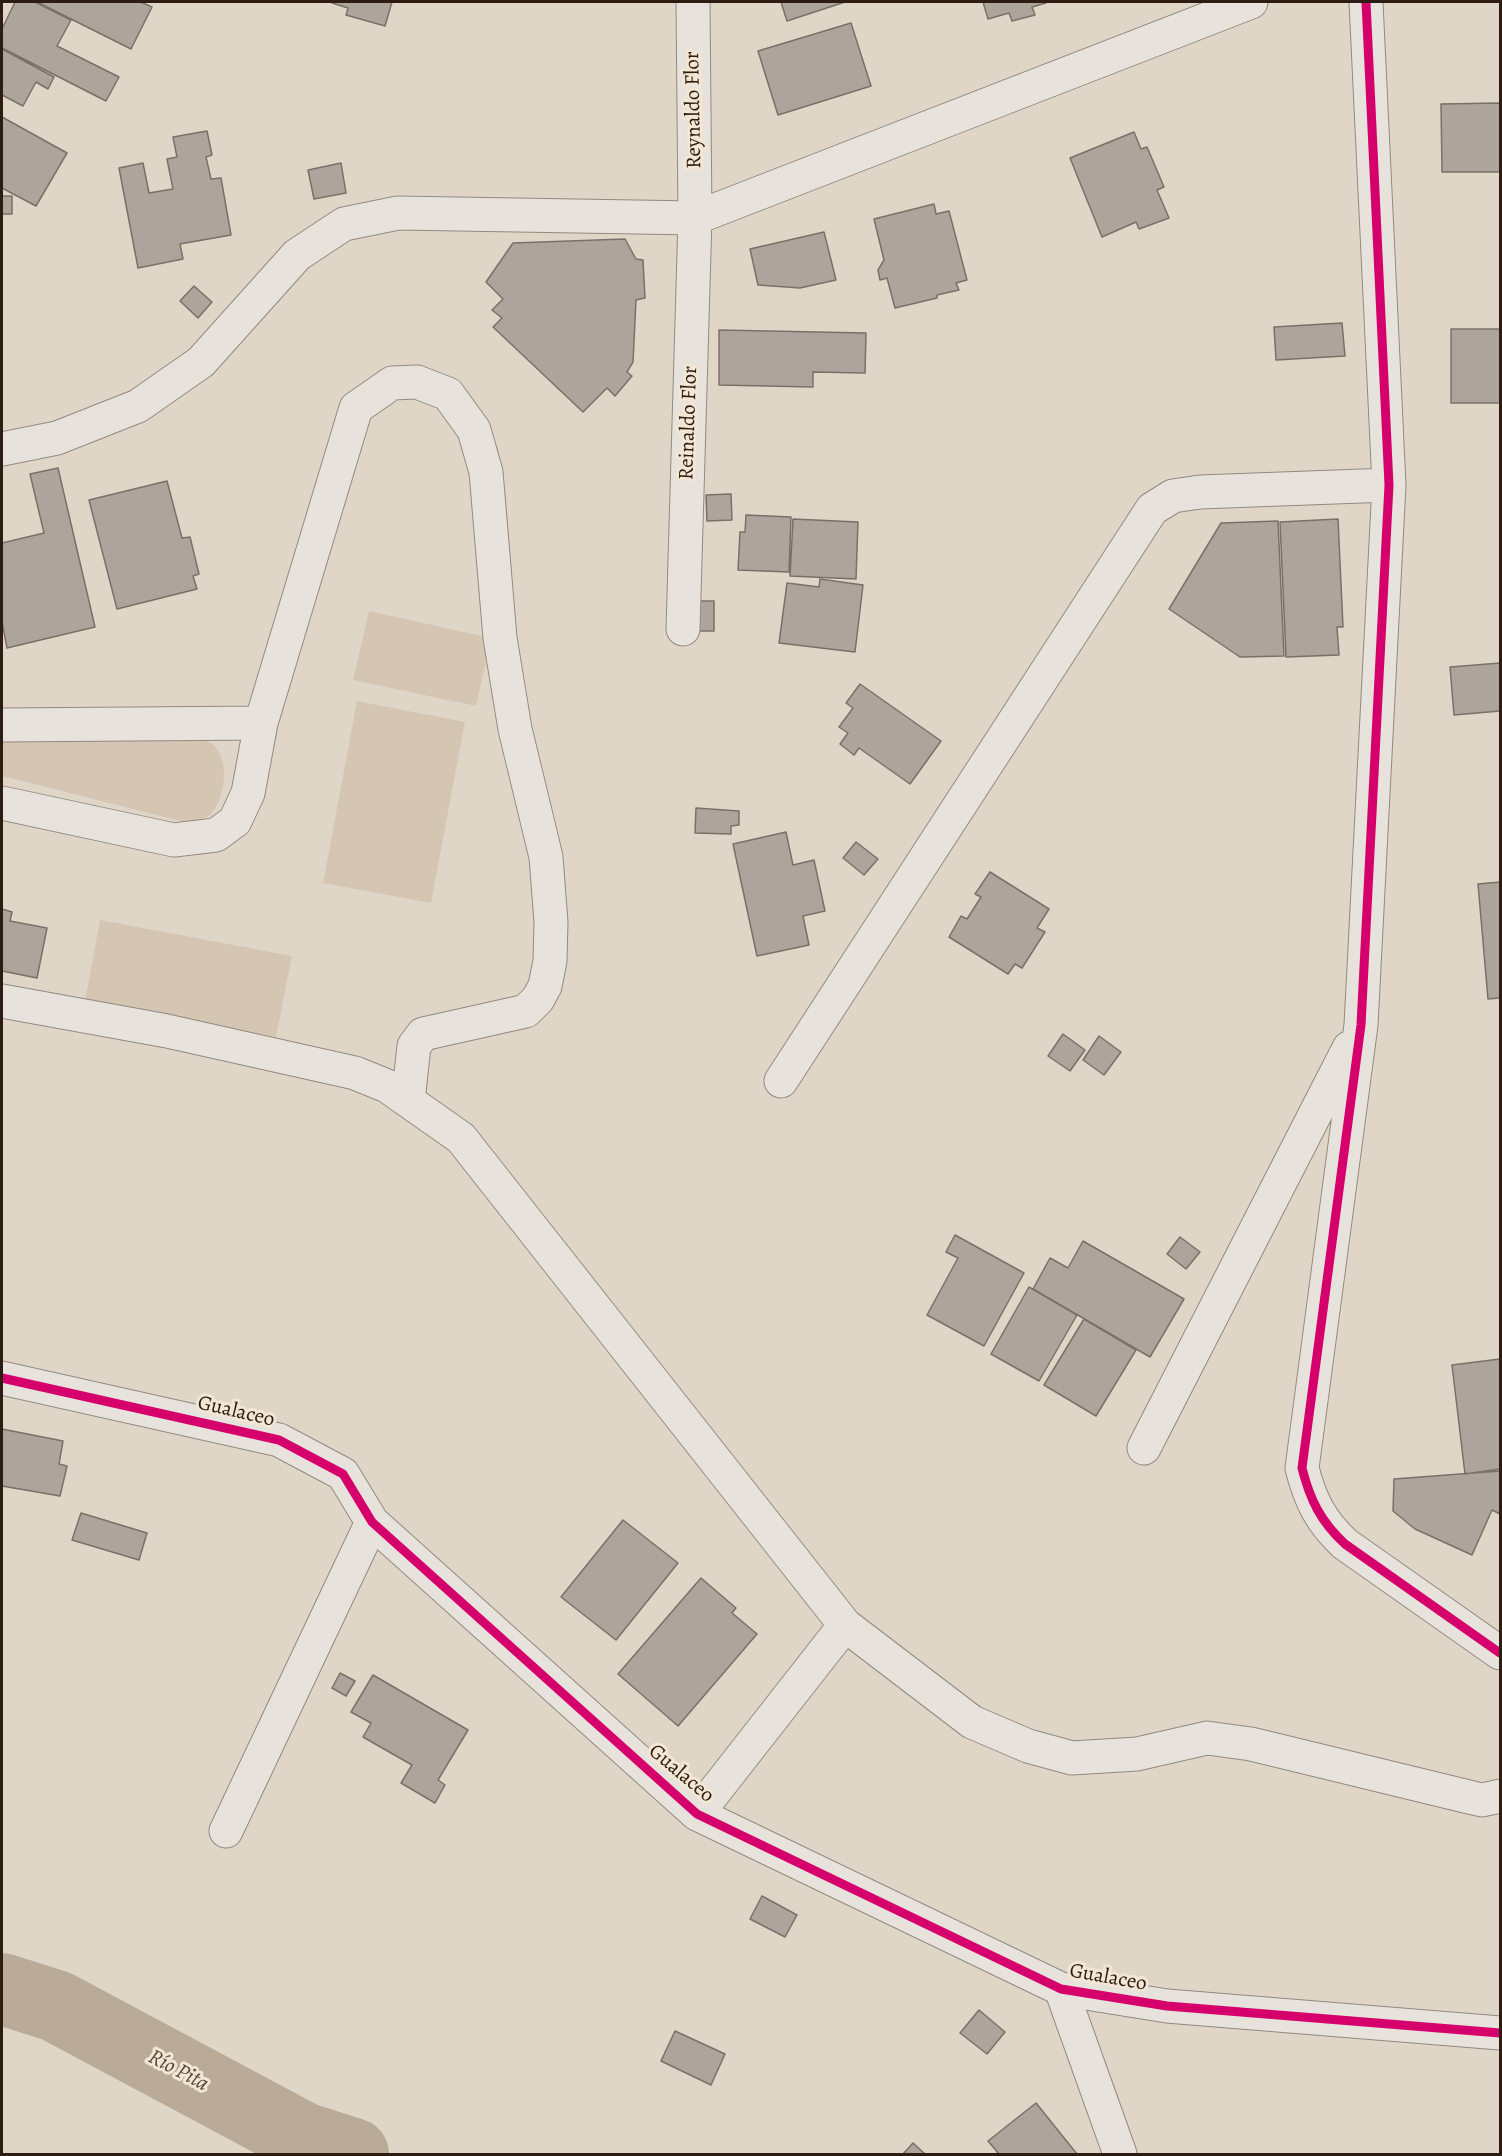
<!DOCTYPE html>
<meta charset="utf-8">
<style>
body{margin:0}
#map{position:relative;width:1502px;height:2156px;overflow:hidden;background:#e0d6c8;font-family:Alegreya,serif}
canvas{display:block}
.frame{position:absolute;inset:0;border:3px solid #2c1c12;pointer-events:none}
</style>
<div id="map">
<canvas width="1502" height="2156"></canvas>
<div class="frame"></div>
</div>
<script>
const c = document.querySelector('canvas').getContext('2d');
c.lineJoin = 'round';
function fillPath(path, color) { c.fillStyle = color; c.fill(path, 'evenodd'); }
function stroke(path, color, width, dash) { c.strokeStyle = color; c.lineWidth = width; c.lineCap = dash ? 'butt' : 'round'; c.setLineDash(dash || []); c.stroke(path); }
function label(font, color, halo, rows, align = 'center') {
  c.font = font + ' Alegreya,serif'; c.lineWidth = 6; c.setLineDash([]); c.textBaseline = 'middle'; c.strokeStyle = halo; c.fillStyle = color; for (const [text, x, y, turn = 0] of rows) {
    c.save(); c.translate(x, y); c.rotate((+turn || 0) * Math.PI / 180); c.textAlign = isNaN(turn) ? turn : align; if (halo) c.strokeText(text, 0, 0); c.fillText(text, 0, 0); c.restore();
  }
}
const green = new Path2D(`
 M369,611L491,638L476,706L353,680Z
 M357,701L465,722L431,903L323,883Z
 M193,736C199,738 207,739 211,743C231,757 226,799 210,815C205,819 194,821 188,823L2,776V739Z
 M100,920L292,956L276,1037L85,1001Z`);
const river = new Path2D(`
 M2,1989L56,2006L303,2138L353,2154`);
const building = new Path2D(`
 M15,2H35L71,20L57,46L119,77L106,101L2,48V29Z
 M37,2H141L152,7L131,49Z
 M332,2H392L385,26L346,15L348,8L332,3Z
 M781,2H845L787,21Z
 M983,2H1045L1046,3L1032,7L1035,15L1012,21L1009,13L988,19Z
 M851,23L871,86L778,115L758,51Z
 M2,49L54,77L48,89L36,82L23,106L2,95Z
 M1500,103V172H1442L1441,104Z
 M2,117L67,153L36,206L2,188Z
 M207,131L212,155L206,157L211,179L221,178L231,235L180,244L183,259L138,268L119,168L143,163L149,193L173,189L167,159L177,157L173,137Z
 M1134,132L1141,149L1147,147L1164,187L1157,190L1169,218L1139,229L1136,222L1102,237L1070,158Z
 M341,163L346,193L314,199L308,170Z
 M2,196H12V214H2Z
 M934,204L936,214L949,211L967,280L956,283L959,290L937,295V298L895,308L887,278L880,280L878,270L884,260L874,219Z
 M824,232L836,280L800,288L758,285L750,249Z
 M625,239L636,259L643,260L645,298L636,300L633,362L627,372L632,376L615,396L607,388L583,412L493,327L502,318L492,310L503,299L486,282L513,243Z
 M194,286L212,302L198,318L180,301Z
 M1342,323L1345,356L1276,360L1274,327Z
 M1451,329H1500V403H1451Z
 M719,330L866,333L865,373L813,372V387L719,385Z
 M58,468L95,627L7,648L2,622V543L44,533L30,474Z
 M167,481L182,538L190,537L199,574L193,576L197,589L117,609L89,500Z
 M731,494L732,520L707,521L706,495Z
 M746,515L791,517L789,572L738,570L740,532H745Z
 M793,519L858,522L856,579L790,576Z
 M1338,519L1343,627H1337L1339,655L1286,657L1280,522Z
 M1278,521L1284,656L1240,657L1169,609L1221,523Z
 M820,579L863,585L855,652L779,643L787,583L819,587Z
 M697,601H714V631H697Z
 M1500,663V711L1454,715L1450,667Z
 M860,684L941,741L910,784L859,748L854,755L840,744L848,733L839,727L853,708L846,703Z
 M696,808L739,811V825L731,826V834L695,833Z
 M786,832L793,865L814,860L825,911L803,916L809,945L757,956L733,844Z
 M856,842L878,859L864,875L843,858Z
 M990,872L1049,909L1037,928L1045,932L1022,968L1015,964L1008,974L949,937L961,916L967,919L981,897L975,894Z
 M1500,882V998L1488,999L1478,884Z
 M2,909L12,912L10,921L47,928L37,978L2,971Z
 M1063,1034L1085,1050L1070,1071L1048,1056Z
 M1099,1036L1121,1052L1104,1075L1083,1060Z
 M955,1235L1024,1273L984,1346L927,1315L958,1258L946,1252Z
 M1180,1237L1200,1252L1186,1269L1167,1254Z
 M1083,1241L1184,1299L1150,1357L1033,1289L1050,1258L1068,1268Z
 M1029,1287L1077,1315L1039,1381L991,1354Z
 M1084,1319L1136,1350L1096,1416L1044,1385Z
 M1500,1359V1469L1465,1474L1452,1365Z
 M2,1429L63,1441L59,1464L67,1466L60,1496L2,1486Z
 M1500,1471V1514L1492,1510L1472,1555L1415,1529L1393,1511L1394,1479Z
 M81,1513L147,1533L139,1560L72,1540Z
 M623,1520L678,1563L616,1640L561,1597Z
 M701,1578L736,1608L732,1613L757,1634L678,1726L618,1674Z
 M340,1673L355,1681L346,1696L332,1688Z
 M373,1675L468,1730L438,1780L445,1785L435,1803L401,1783L412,1765L363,1737L371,1723L351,1712Z
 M762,1896L797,1915L785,1937L750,1919Z
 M979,2010L1005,2032L987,2054L960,2033Z
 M675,2031L725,2054L711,2085L661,2061Z
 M1036,2103L1077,2154H999L988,2141Z
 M913,2143L925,2154H903Z`);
const minor = new Path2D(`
 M1366,2L1389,485L1361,1025L1302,1468C1310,1500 1321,1522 1345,1544L1500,1653
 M2,449L57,438L138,406L201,362L297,255L344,224L398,213L695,218L1251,2
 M683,629L695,218L693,2
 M2,725L261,723
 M2,803L174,840L216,835L235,821L248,793L261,723L356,408L392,383L417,382L448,394L474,430L486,472L500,638L515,729L546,857L551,922L550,961L545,986L538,999L526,1011L423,1034L414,1046L408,1101
 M2,1001L167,1031L355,1073L387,1086L461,1138L845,1625L972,1722L1028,1746L1072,1758L1137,1754L1207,1738L1251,1744L1473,1798L1482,1800L1500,1796
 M781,1081L1152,509L1173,496L1200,492L1389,485
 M2,1378L279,1440L343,1474L372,1522L697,1814L1061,1989L1167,2006L1500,2033
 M1144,1448L1349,1048
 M697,1814L845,1625
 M226,1831L372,1522
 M1061,1989L1120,2154`);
const cycleway = new Path2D(`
 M1366,2L1389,485L1361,1025L1302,1468C1310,1500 1321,1522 1345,1544L1500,1653
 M2,1378L279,1440L343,1474L372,1522L697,1814L1061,1989L1167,2006L1500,2033`);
const streetNames = [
 ["Reynaldo Flor",694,110,-91],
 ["Reinaldo Flor",689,423,-88],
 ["Gualaceo",236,1412,13],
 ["Gualaceo",681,1774,40],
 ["Gualaceo",1108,1978,10]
];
const waterNames = [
 ["Río Pita",178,2071,28]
];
fillPath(green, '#d4c6b2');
stroke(river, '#baab98', 72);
fillPath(building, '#ada59b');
stroke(building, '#797168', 1.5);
stroke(minor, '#928a81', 35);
stroke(minor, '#e7e2db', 33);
stroke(cycleway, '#d6006c', 9);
label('21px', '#2c1c12', '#f2e6d4', streetNames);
label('italic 22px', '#58473a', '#f2e6d4', waterNames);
</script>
